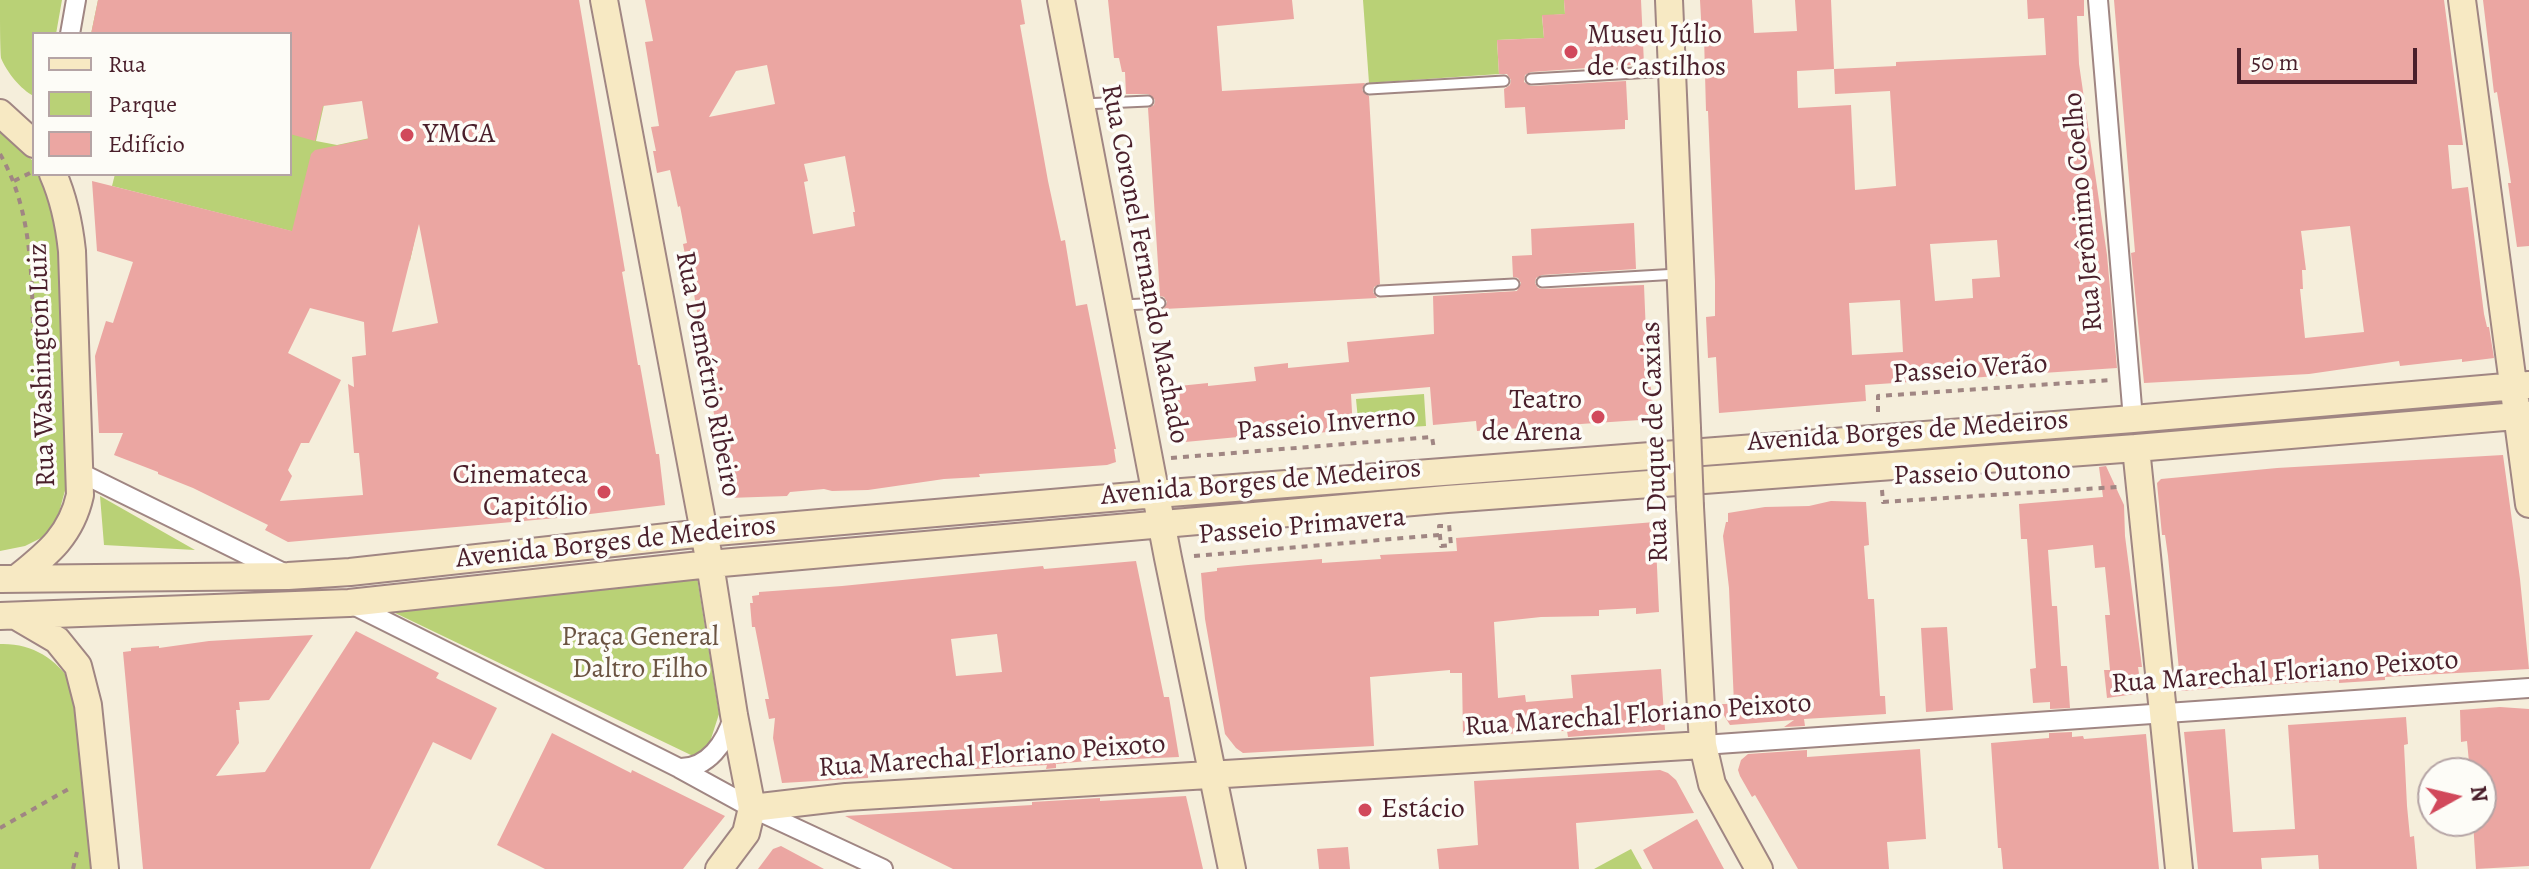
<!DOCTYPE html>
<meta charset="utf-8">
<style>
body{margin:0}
#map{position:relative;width:2529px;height:869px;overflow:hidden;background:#f5eedb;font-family:Alegreya,serif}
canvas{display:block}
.legend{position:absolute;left:32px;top:32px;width:260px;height:144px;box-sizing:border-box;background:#fdfcf7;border:2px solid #b5a4a5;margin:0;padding:10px 14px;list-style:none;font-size:24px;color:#4a1f2b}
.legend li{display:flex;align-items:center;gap:16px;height:40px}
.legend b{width:40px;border:2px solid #b5a4a5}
.north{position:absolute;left:2417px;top:757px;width:80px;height:80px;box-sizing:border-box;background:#fdfcf7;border:2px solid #b5a4a5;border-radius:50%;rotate:82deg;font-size:22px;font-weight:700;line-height:32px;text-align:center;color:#4a1f2b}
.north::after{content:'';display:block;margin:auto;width:28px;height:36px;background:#d1495b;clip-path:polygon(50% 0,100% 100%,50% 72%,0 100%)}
.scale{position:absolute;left:2237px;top:48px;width:180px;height:36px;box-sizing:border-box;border:4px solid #4a1f2b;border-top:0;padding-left:10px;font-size:24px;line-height:28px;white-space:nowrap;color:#4a1f2b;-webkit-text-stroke:6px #fdfcf7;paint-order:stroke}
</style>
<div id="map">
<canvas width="2529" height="869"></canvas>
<ul class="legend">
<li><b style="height:10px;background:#f7e9c3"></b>Rua</li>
<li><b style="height:22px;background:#b9d176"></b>Parque</li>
<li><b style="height:22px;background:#eba6a2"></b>Edifício</li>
</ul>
<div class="north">N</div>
<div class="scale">50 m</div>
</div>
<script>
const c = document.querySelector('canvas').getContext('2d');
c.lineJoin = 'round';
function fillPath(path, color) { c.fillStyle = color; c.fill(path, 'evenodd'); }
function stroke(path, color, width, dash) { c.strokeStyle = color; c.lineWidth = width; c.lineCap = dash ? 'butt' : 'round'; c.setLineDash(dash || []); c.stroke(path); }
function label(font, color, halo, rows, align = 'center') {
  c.font = font + ' Alegreya,serif'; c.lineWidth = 7; c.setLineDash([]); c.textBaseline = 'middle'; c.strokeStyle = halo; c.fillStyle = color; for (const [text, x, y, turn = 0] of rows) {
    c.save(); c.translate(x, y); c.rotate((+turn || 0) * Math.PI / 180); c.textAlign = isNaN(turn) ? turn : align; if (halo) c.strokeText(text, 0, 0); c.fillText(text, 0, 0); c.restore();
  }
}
const green = new Path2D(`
 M0,0H62L56,34H34V96C21,90 6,71 1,58C0,45 0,15 0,0Z
 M98,0H201L336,50L316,141L337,145L412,129L426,187L410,261L112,186L115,174H290V34H91Z
 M1363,0H1564L1565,14L1542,16L1544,38L1497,40L1499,74L1369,83Z
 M0,129L34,162V174H41L59,220L71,469L58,516L47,535L25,546L0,551Z
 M1424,394L1426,426L1359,430L1356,399Z
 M100,496L195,550L104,545Z
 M697,577L719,714L708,748L693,756L391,611Z
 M0,644C32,643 55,658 73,684L92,869H0Z
 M1631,849L1642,869H1594Z`);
const building = new Path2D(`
 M98,0H579L625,271L622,272L638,365H640L656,454H659L665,505L557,518L288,542L265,530L268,525L193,488L158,474V472L114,455L123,433H99L95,356L106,321L113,323L133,262L97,251L92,181L292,231L311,154L315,150L368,139L362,101L323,106L315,141L290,134V34H91ZM419,224L438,323L392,332ZM310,308L364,322L366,355L352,357L354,387L348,384L354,453H359L363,495L280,501L292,476L288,470L301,443H309L341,380L288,353Z
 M645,0H1021L1025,24L1020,25L1048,181L1061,241L1065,240L1076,306L1087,304L1116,449H1114L1116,462L1107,465L979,474L980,477L944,479L868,490L832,491L824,489L790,492L787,496L728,498L723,448L717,449L712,427L716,426L690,270L688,271L683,244L687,243L680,206L678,207L670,170L657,173L653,151H656L651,127L659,126L645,42L653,41ZM767,65L775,104L709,117L736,71ZM845,156L855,212H853L855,226L813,234L804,182L808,181L804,164Z
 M1108,0H1292L1294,19L1217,26L1222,91L1365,83L1362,90L1369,96L1380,284L1374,287L1373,292L1377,298L1164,309L1167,302L1164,297L1160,296L1148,108L1154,105L1155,100L1148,94H1126L1125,72H1122L1119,58H1114Z
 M1564,0H1641L1644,64L1531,72L1525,75L1524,82L1531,86L1626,81L1628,120H1625V129L1527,134L1525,107L1505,108L1504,89L1510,85L1511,80L1507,74H1499L1497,40L1544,38L1542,15L1565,14Z
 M1700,0H1752L1754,33L1797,31L1795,0H1831L1834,69L1896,66V62L2046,55L2044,18L2028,19L2027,0H2084V16H2077L2079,64L2107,255L2117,368L1865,385L1866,401L1719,413L1716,357L1708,358L1706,317L1715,316V281L1708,111H1706L1704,36H1702ZM1834,69L1835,94L1890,91L1896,186L1855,190L1851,105L1798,108L1797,71ZM1997,240L2000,277L1972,279L1973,298L1935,301L1930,244ZM1900,300L1903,352L1852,355L1849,303Z
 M2114,0H2444L2463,145H2448L2452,189L2468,187L2484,314L2487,327H2489L2494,358L2462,362V359L2400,366L2399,361L2309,374L2144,383L2131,253L2135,252ZM2350,226L2364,332L2305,338L2300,289H2303L2302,270H2306L2301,231Z
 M2483,0H2529V246L2517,247L2508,183H2511L2497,92L2494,93Z
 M1634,223L1636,269L1542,275L1536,278L1535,283L1538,288L1542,289L1644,285L1647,359L1655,419L1477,431L1476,421L1433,425L1430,387L1351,394L1353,430L1303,434L1302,431L1185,442L1183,421L1167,423L1165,402L1180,400L1179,386L1208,383V386L1256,381L1254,367L1288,363V368L1349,362L1347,342L1434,334L1433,296L1517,291L1521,283L1518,278L1513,277L1512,256L1532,255L1531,229Z
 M2503,455L2520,579L2529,669L2385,677V680L2339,683V680L2181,691L2168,556L2165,535H2162L2157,483L2161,479L2277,468Z
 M2106,466L2124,505L2125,536L2142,667H2138L2142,693L2107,698L2104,670H2110L2105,615H2110L2105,567L2095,568L2093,545L2048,550L2052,606H2057L2061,666H2067L2070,708L2050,709V702L2033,703L2030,669L2036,668L2027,539H2021L2019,504L2103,497L2099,467Z
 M1831,501L1866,502L1869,545L1864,546L1868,599H1874L1880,696H1885L1886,714L1804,719L1805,726L1784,727L1794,720L1730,725L1717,704H1734L1729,588L1723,536L1726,522H1728V513L1765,507L1809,506Z
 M1655,522L1659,612L1636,614V608L1599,610V616L1541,617L1494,622L1498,698L1525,695L1526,702L1573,698L1571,675L1661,669L1665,730L1568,737L1567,731H1549L1463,737L1462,673H1450V670L1370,677L1374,746L1243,753L1236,748L1225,734L1205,619L1201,573L1217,571V568L1248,565L1322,559V563L1381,559L1380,555L1457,551L1456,538Z
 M1136,561L1164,697H1169L1179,757L1087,761L1056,764V768L1046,769L1047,765L975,769L974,765L868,774V778L782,783L773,738L775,718L769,719L765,699H769L755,627H752L750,603H753L752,596L759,595V592L842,586L1043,566L1044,569ZM997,634L1002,672L956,676L951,639Z
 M1947,627L1953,710L1926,712L1921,628Z
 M356,631L439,673L436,678L497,708L471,760L433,742L370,869H143L123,652L131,651V648L159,646V648L209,641L313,635L269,700L239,702L240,710H236L239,743L216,776L265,772Z
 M2500,707L2529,709V866L2476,869L2473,821H2481V773H2470L2467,741L2461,742L2460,710Z
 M2406,717L2408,744L2404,745L2407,806L2410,837L2414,836L2417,869H2319L2318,855L2261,858L2262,869H2198L2184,732L2225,729L2233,832L2295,829L2288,725Z
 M2072,732V737L2083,736L2084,739L2146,734L2159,869H2003L2001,848H1998L1991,743L2049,738V733Z
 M552,733L631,773L632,770L725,816L683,869H545L497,845Z
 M1920,749L1926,839L1887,842L1889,869H1798L1755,795L1752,797L1740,776L1738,770L1741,760L1748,754L1807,750V757Z
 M1660,770L1668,773L1676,780L1694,813L1576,823L1579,869H1439L1437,849L1478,845L1474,781Z
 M1186,796L1203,869H953L845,816L1032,805V802L1100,798V801Z
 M1697,819L1724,869H1653L1643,850Z
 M781,846L824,869H758L773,849Z
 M1348,847L1350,869H1319L1317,849Z`);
const path = new Path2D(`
 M0,154C31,208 32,271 33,332
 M14,181L30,173
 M1136,274L1158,272
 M1878,412V396L2111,380
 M1171,458L1432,437L1434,449
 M1882,490L1883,502L2117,487
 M1443,526H1439L1441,546L1451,545L1449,524
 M1194,556L1439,535
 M0,828L72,787
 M73,869L77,852`);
const lane = new Path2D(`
 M1531,79L1671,71
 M1369,89L1504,81
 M1083,104L1148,101
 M1542,282L1678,274
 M1380,291L1514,284
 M1124,305L1160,303`);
const street = new Path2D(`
 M2098,0L2133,419
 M70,34L76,0
 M81,473L286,574
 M349,603L679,768L752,808L883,869
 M1703,745L2529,688
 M679,768C708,769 726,742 733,717`);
const secondary = new Path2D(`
 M604,0L710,564L734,715L752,808L746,833L719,869
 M1061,0L1168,558L1232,869
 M1669,0L1687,428
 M2462,0L2529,504
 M0,113L34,144
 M2136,448L2179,869
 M1690,507L1703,745L1712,784L1759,869
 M0,579L288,576L350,572L704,533L1156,494L2133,419L2529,385
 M16,579C47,554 71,536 80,495L72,251C69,223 64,199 53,174
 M0,616L349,603L710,564L1447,499L2136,448L2529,415
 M16,616L57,640L78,666L88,705L105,869
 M752,808L846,797L1703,745`);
const secondaryBridge = new Path2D(`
 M1687,428L1690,507`);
const markers = [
 [1571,52,8,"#d1495b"],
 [407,135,8,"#d1495b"],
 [1598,417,8,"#d1495b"],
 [604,492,8,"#d1495b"],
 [1365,810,8,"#d1495b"]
];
const poiNames = [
 ["Museu Júlio",1587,36],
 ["de Castilhos",1587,68],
 ["YMCA",423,135],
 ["Teatro",1582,401,"right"],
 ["de Arena",1582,433,"right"],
 ["Cinemateca",588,476,"right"],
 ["Capitólio",588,508,"right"],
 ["Estácio",1381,810]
];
const streetNames = [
 ["Rua Jerônimo Coelho",2084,212,-95],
 ["Rua Coronel Fernando Machado",1144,264,79],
 ["Rua Washington Luiz",43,365,-92],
 ["Passeio Verão",1970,370,-4],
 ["Rua Demétrio Ribeiro",707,374,79],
 ["Passeio Inverno",1326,425,-5],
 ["Avenida Borges de Medeiros",1908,432,-4],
 ["Rua Duque de Caxias",1656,442,-92],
 ["Passeio Outono",1982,474,-2],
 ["Avenida Borges de Medeiros",1261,483,-5],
 ["Passeio Primavera",1302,527,-5],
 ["Avenida Borges de Medeiros",616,543,-6],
 ["Rua Marechal Floriano Peixoto",2285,673,-4],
 ["Rua Marechal Floriano Peixoto",1638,716,-4],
 ["Rua Marechal Floriano Peixoto",992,757,-4]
];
const parkNames = [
 ["Praça General",640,638],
 ["Daltro Filho",640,670]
];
fillPath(green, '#b9d176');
fillPath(building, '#eba6a2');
stroke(lane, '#a08683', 13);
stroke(street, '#a08683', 22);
stroke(secondary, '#a08683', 30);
stroke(path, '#a08683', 4, [6, 6]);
stroke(lane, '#fff', 9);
stroke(street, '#fff', 18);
stroke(secondary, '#f7e9c3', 26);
stroke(secondaryBridge, '#a08683', 30, []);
stroke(secondaryBridge, '#f7e9c3', 26);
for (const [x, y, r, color] of markers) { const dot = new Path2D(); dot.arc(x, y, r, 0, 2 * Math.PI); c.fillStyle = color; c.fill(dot); stroke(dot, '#fdfcf7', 3); }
label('28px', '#4a1f2b', '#fdfcf7', poiNames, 'left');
label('28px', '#4a1f2b', '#fdfcf7', streetNames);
label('28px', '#6b5442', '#fdfcf7', parkNames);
</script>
